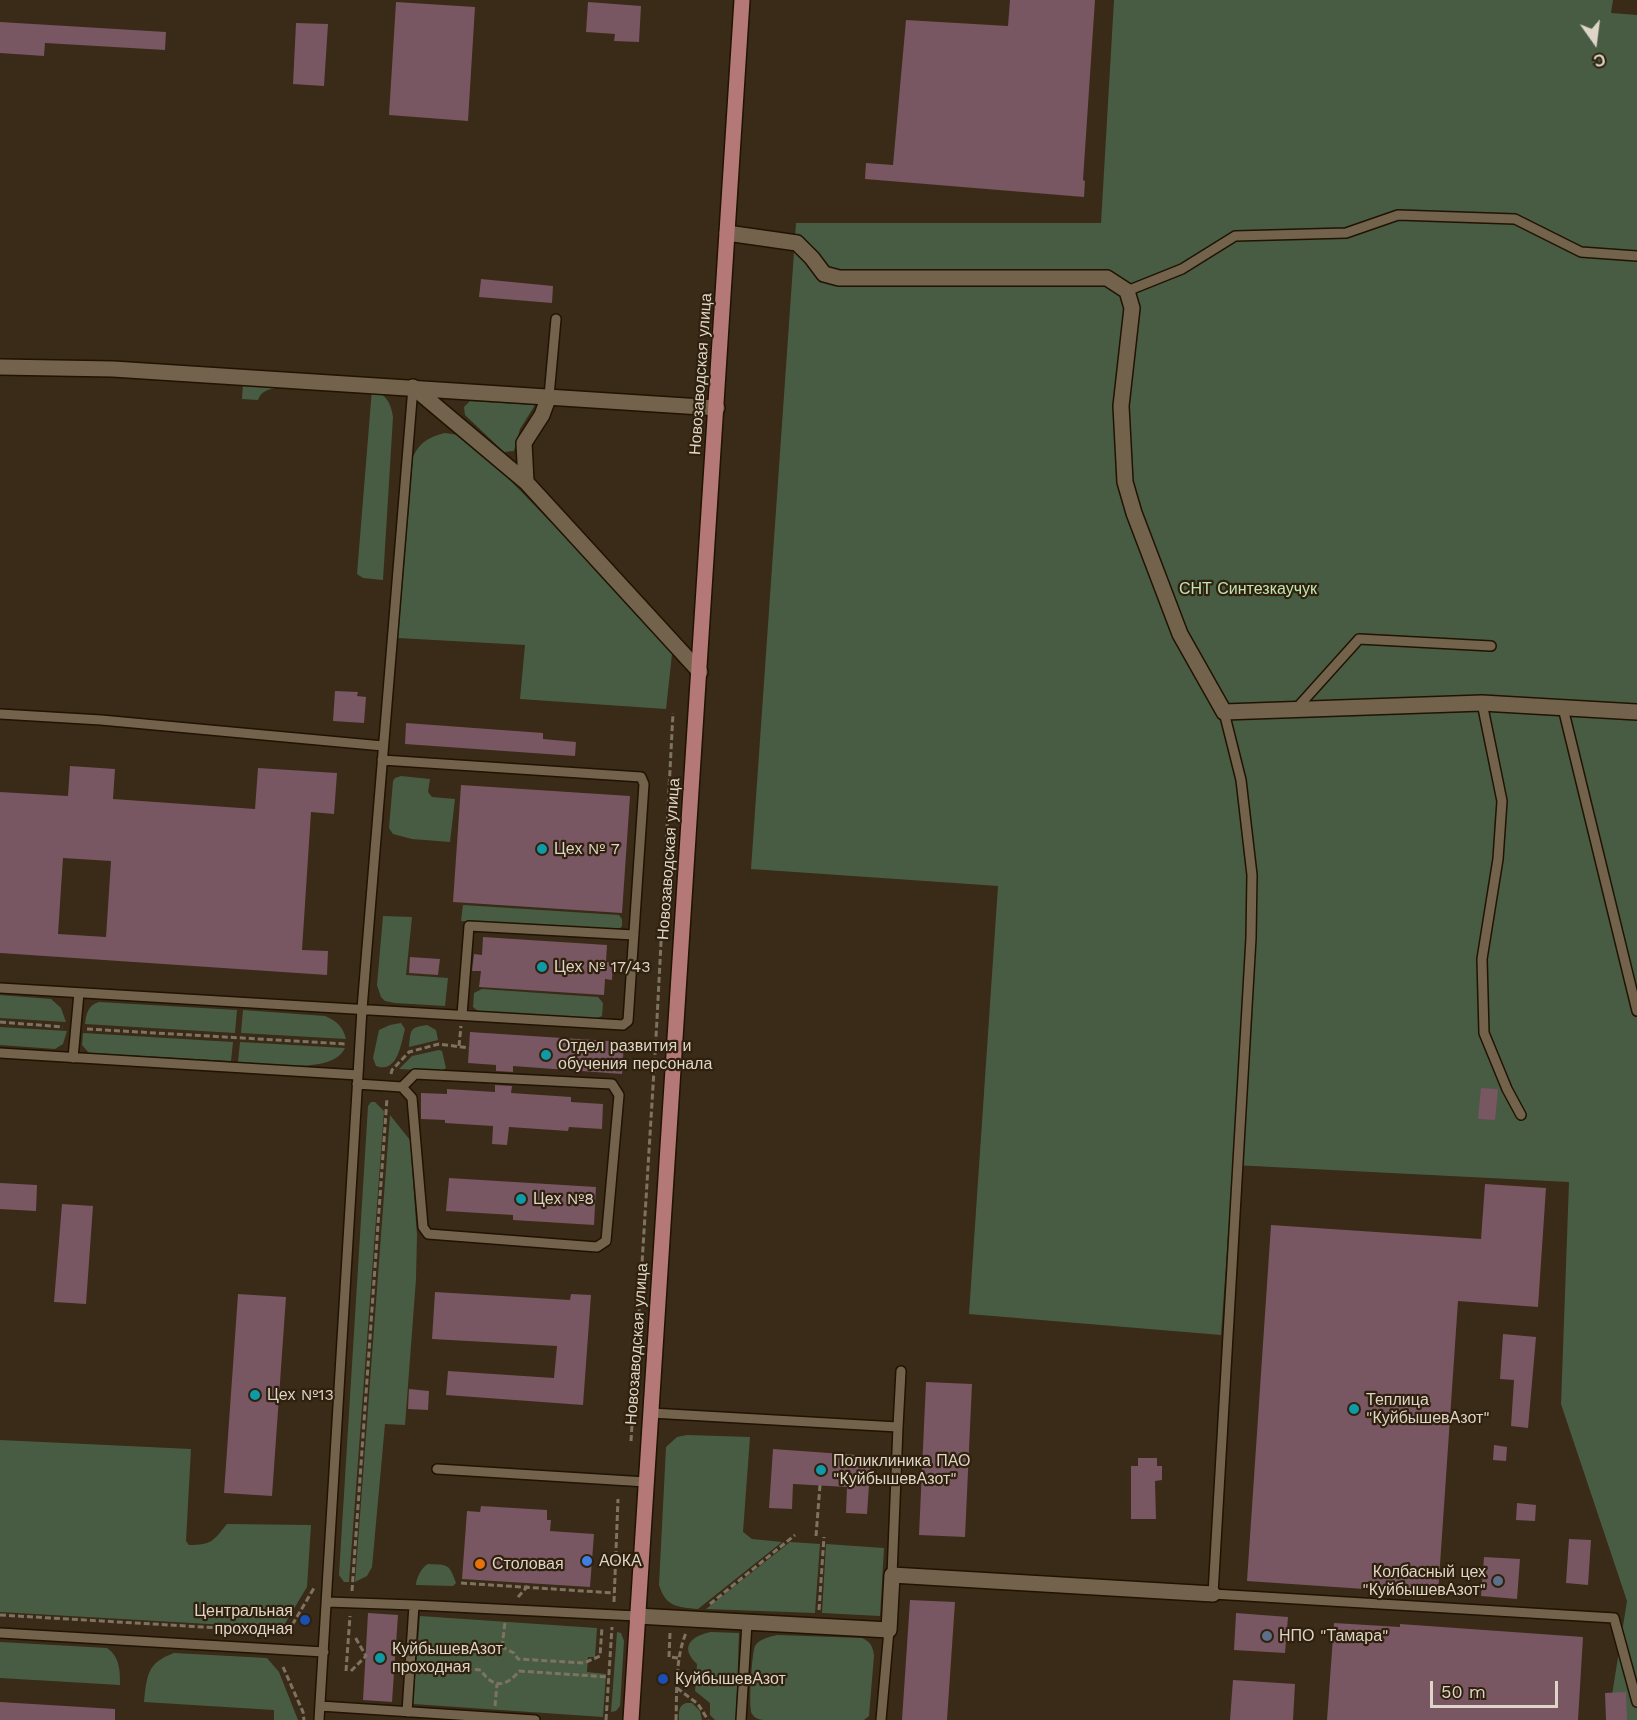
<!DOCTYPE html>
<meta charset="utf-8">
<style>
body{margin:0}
#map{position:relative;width:1637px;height:1720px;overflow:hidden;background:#392b17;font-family:"Work Sans",sans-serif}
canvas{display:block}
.north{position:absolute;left:1565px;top:12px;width:60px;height:60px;-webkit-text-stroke:4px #2f210d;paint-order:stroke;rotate:166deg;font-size:16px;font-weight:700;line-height:24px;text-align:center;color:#ded5c8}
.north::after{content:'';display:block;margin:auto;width:21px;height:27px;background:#ded5c8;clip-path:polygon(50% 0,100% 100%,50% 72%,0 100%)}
.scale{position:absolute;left:1430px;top:1681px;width:128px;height:27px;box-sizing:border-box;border:3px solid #ded5c8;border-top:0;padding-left:8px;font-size:18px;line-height:21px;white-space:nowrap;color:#ded5c8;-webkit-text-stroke:4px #2f210d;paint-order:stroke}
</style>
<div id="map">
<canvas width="1637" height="1720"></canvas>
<div class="north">С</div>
<div class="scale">50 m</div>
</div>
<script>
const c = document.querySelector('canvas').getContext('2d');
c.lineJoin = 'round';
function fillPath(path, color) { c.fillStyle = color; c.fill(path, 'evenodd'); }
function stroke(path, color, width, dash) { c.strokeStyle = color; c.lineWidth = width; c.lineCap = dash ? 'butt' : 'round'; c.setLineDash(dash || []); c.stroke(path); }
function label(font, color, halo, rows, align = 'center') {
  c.font = font + ' "Work Sans",sans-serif'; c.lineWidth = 4.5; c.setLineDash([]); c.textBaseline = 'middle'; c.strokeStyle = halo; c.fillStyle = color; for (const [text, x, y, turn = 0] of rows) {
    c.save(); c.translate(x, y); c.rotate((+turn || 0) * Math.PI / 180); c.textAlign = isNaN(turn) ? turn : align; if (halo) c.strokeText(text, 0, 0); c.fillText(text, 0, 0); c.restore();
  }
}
const green = new Path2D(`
 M1114,0H1613L1611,13L1637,15V1720H1608L1627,1601L1561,1404L1569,1182L1233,1165L1221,1335L969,1314L998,886L751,869L796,223H1101Z
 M243,383L280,387C271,389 261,390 258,400L242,399Z
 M372,389C385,394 391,402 393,417L383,580L363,578L357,574Z
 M470,401L535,405L520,429L514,451L504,452L465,415L464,407Z
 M445,433L458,435L471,444L512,482L667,643L672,654L666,709L520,699L525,645L398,638L413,457C420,442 429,437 445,433Z
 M401,776L430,779L428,792L432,797L455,799L450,842L412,839L393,834L389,828L393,781L395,778Z
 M463,905L619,915L622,919V926L619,930L461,921Z
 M383,916L412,917L406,975L448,978L445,1006L395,1003L385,1001L381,997L377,985Z
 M482,989L598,997L603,1003L602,1016L593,1020L479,1012L473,1007L474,993Z
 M0,995L51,999L61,1008L66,1022L0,1018Z
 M99,1002L237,1010L235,1033L85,1024C86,1014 88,1005 99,1002Z
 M243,1010L325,1016C337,1021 343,1027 346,1039L241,1033Z
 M401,1023L405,1029C401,1043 398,1074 376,1066L373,1058L379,1030L390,1025Z
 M427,1025L436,1030L438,1040L409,1047C411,1029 409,1028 427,1025Z
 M0,1027L67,1031L63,1044L55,1049L0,1045Z
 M83,1033L233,1042L231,1061L89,1053L82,1045Z
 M240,1042L345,1048C332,1076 264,1063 238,1062Z
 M439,1050L442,1051L446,1068L442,1071L399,1069L412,1056Z
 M371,1102H375L384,1111L349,1582H344L339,1575L368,1106Z
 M390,1115L410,1140L417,1235L416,1279L405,1425L385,1424L372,1567L367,1576L355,1582Z
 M687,1435L750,1437L743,1532L752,1539L782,1542L698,1609C677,1607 666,1607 659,1585L666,1447L677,1437Z
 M0,1440L191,1449L186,1541L189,1545C212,1545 213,1541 227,1524L311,1525L307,1587L284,1625L279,1628L0,1612Z
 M790,1542L820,1544L815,1613L706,1609Z
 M826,1544L884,1548L880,1616L822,1613Z
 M428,1564C448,1565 449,1563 456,1583L453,1586L416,1585C416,1578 422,1567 428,1564Z
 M420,1616L597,1628L595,1657H588L587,1672L606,1674L603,1717L413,1704Z
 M617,1632L621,1633L624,1641L620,1706L616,1711L611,1712Z
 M711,1632L739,1633L736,1720H715L710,1715V1703L695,1691L697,1664C679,1647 691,1636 711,1632Z
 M777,1635L862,1638C871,1642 873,1647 874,1656L869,1716L864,1720H769C762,1720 756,1720 752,1714C748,1708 752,1652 755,1646C759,1639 769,1637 777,1635Z
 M0,1642L107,1648C120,1657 120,1671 120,1685L0,1678Z
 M174,1653L267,1658L279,1672L298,1720H274V1710L144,1702C147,1675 147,1663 174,1653Z
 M686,1703H692L700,1711L702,1720H679C679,1712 678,1706 686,1703Z`);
const building = new Path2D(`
 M1010,0H1095L1083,180L1085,181L1084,197L865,179L866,163L893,165L906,20L1008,26Z
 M396,2L475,7L468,121L389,115Z
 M588,2L641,6L639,42L614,41L615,34L586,32Z
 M0,22L166,32L165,50L45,43L44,56L0,53Z
 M296,23L328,24L324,86L293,84Z
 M481,279L553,286L552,303L479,297Z
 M335,691L358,692L357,696L366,697L364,723L333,721Z
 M406,723L543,733V739L576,742L575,756L405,744Z
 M70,766L115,769L113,799L255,809L258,768L337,773L334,814L311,812L302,950L328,951L327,975L0,953V792L68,796ZM63,858L111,861L106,937L58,934Z
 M461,785L630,796L622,913L453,902Z
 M483,937L607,945L606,962L613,963L612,980L605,979L604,995L479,987L481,971H472L474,954L482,955Z
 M410,957L440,959L438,975L409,973Z
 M470,1032L624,1042L622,1074L513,1066V1072L496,1071V1065L468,1063Z
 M495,1085L512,1086L511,1093L571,1097V1102L603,1104L602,1129L569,1127L568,1131L509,1127L507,1145L492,1144L493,1126L445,1123V1120L421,1119V1093L447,1094V1089L495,1092Z
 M1481,1088L1498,1089L1495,1120L1478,1119Z
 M449,1178L596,1187L594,1225L513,1220V1215L446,1211Z
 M0,1183L37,1185L36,1211L0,1209Z
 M1485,1184L1546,1188L1538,1307L1458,1301L1438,1594L1247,1581L1271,1225L1481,1239Z
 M62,1204L93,1206L86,1304L54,1302Z
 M435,1292L570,1300L571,1294L591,1295L583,1405L446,1395L448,1371L554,1378L557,1346L432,1339Z
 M238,1294L286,1297L272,1496L224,1493Z
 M1503,1334L1536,1337L1528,1428L1511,1426L1514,1380L1500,1379Z
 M926,1382L972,1384L965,1537L919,1535Z
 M409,1389L429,1391L428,1410L408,1409Z
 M1494,1445L1507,1447L1506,1461L1493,1460Z
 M773,1449L871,1456L867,1514L846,1513L847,1487L793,1484L792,1509L769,1508Z
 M1138,1458H1157V1466H1162V1480L1155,1481L1156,1519H1131V1466H1138Z
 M1517,1503L1536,1505L1535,1521L1516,1520Z
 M481,1506L547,1510V1520H551L550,1531L594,1534L590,1587L462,1579L467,1511L480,1512Z
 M1569,1539L1591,1540L1588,1585L1566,1583Z
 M1484,1557L1520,1559L1517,1599L1481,1596Z
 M910,1600L955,1602L947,1720H902Z
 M368,1613L398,1615L392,1702L363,1700Z
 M1236,1613L1288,1617L1285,1653L1234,1650Z
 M1334,1623L1400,1627V1624L1583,1637L1578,1720H1327Z
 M1233,1680L1295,1684L1293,1720H1230Z
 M1626,1692L1627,1720H1606L1605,1693Z
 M0,1702L115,1709V1720H0Z`);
const path = new Path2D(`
 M0,1022L63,1027
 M87,1029L346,1044
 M459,1046L461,1026
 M391,1074L392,1070L409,1052L439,1044L469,1048
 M631,1441L656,1038L673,713
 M816,1536L820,1485
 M461,1583L614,1593
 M352,1591L387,1098
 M518,1597L527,1587L528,1583
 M614,1602L618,1499
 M710,1604L795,1535
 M819,1610L824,1537
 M0,1615L288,1632L314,1588
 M670,1633L669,1657L679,1658
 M502,1647L505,1622
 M422,1649L484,1654L496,1647H502L514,1653L518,1659L584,1663L600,1656L602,1627
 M421,1666L481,1670C492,1688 506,1688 519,1671L609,1677
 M283,1667L303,1712L304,1720
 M346,1671L350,1616
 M351,1671L366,1656L355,1637
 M677,1688L698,1704L708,1720
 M495,1706L497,1684
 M606,1720L612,1627
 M676,1720C677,1692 675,1659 686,1633`);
const lane = new Path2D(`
 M1127,291L1182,269L1235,236L1346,233L1398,215L1515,219L1581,252L1637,256
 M549,396L556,319
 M1482,703L1502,801L1498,859L1482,959L1484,1033L1507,1089L1521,1115
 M1563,708L1637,1011
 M1296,709L1359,639L1491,646
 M1224,712L1241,780L1252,875L1251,938L1213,1594L1614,1618L1637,1702
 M0,714L101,720L383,746
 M0,988L623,1025L628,1021L644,784L641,777L382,760
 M462,1015L469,926L634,935
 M0,1053L358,1075
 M73,1058L79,993
 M357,1084L402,1087L412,1098L423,1227L428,1234L597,1247L606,1241L619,1095L612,1084L415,1074L402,1087
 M651,1413L898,1427L892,1575
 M898,1427L901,1371
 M437,1469L646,1482
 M327,1602L414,1605
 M0,1633L324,1652
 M320,1706L535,1720
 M407,1712L414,1605L637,1616
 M319,1720L362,1009L413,387
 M741,1720L747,1623
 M881,1720L889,1630`);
const street = new Path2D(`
 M727,233L797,243L812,258L824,274L839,278H1107L1127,291L1132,308L1121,406L1125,482L1134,513L1180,634L1224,712L1482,703L1637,712
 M0,367L113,369L717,408
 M413,387L526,482L700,672
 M526,482L524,443L542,415L549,396
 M637,1616L889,1630L892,1575L1213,1594`);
const primary = new Path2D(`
 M631,1720L742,0`);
const markers = [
 [542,849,6,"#0f9aa8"],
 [542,967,6,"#0f9aa8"],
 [546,1055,6,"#0f9aa8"],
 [521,1199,6,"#0f9aa8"],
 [255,1395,6,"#0f9aa8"],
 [1354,1409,6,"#0f9aa8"],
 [821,1470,6,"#0f9aa8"],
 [587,1561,6,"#3f7fe0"],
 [480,1564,6,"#e8710a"],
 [1498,1581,6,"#5c6f8a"],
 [305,1620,6,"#1a4fb4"],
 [1267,1636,6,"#5c6f8a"],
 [380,1658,6,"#0f9aa8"],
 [663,1679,6,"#1a4fb4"]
];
const streetNames = [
 ["Новозаводская улица",701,374,-86],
 ["Новозаводская улица",669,859,-86],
 ["Новозаводская улица",637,1344,-86]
];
const parkNames = [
 ["СНТ Синтезкаучук",1248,589]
];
const poiNames = [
 ["Цех № 7",554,849],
 ["Цех № 17/43",554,967],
 ["Отдел развития и",558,1046],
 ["обучения персонала",558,1064],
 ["Цех №8",533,1199],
 ["Цех №13",267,1395],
 ["Теплица",1366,1400],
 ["\"КуйбышевАзот\"",1366,1418],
 ["Поликлиника ПАО",833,1461],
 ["\"КуйбышевАзот\"",833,1479],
 ["АОКА",599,1561],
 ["Столовая",492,1564],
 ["Колбасный цех",1486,1572,"right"],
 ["\"КуйбышевАзот\"",1486,1590,"right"],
 ["Центральная",293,1611,"right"],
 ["проходная",293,1629,"right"],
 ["НПО \"Тамара\"",1279,1636],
 ["КуйбышевАзот",392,1649],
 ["проходная",392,1667],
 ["КуйбышевАзот",675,1679]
];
fillPath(green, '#485c44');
fillPath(building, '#785662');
stroke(lane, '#201301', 12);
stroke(street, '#201301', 18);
stroke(primary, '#201301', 18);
stroke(path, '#7e7261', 3, [6, 3]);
stroke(lane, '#73634d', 9);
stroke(street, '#73634d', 15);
stroke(primary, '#b47977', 15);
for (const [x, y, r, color] of markers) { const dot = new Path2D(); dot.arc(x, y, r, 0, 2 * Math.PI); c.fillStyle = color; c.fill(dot); stroke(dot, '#2f210d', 2); }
label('16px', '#ded5c8', '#2f210d', streetNames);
label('16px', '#bee6b5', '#2f210d', parkNames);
label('16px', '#ded5c8', '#2f210d', poiNames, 'left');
</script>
